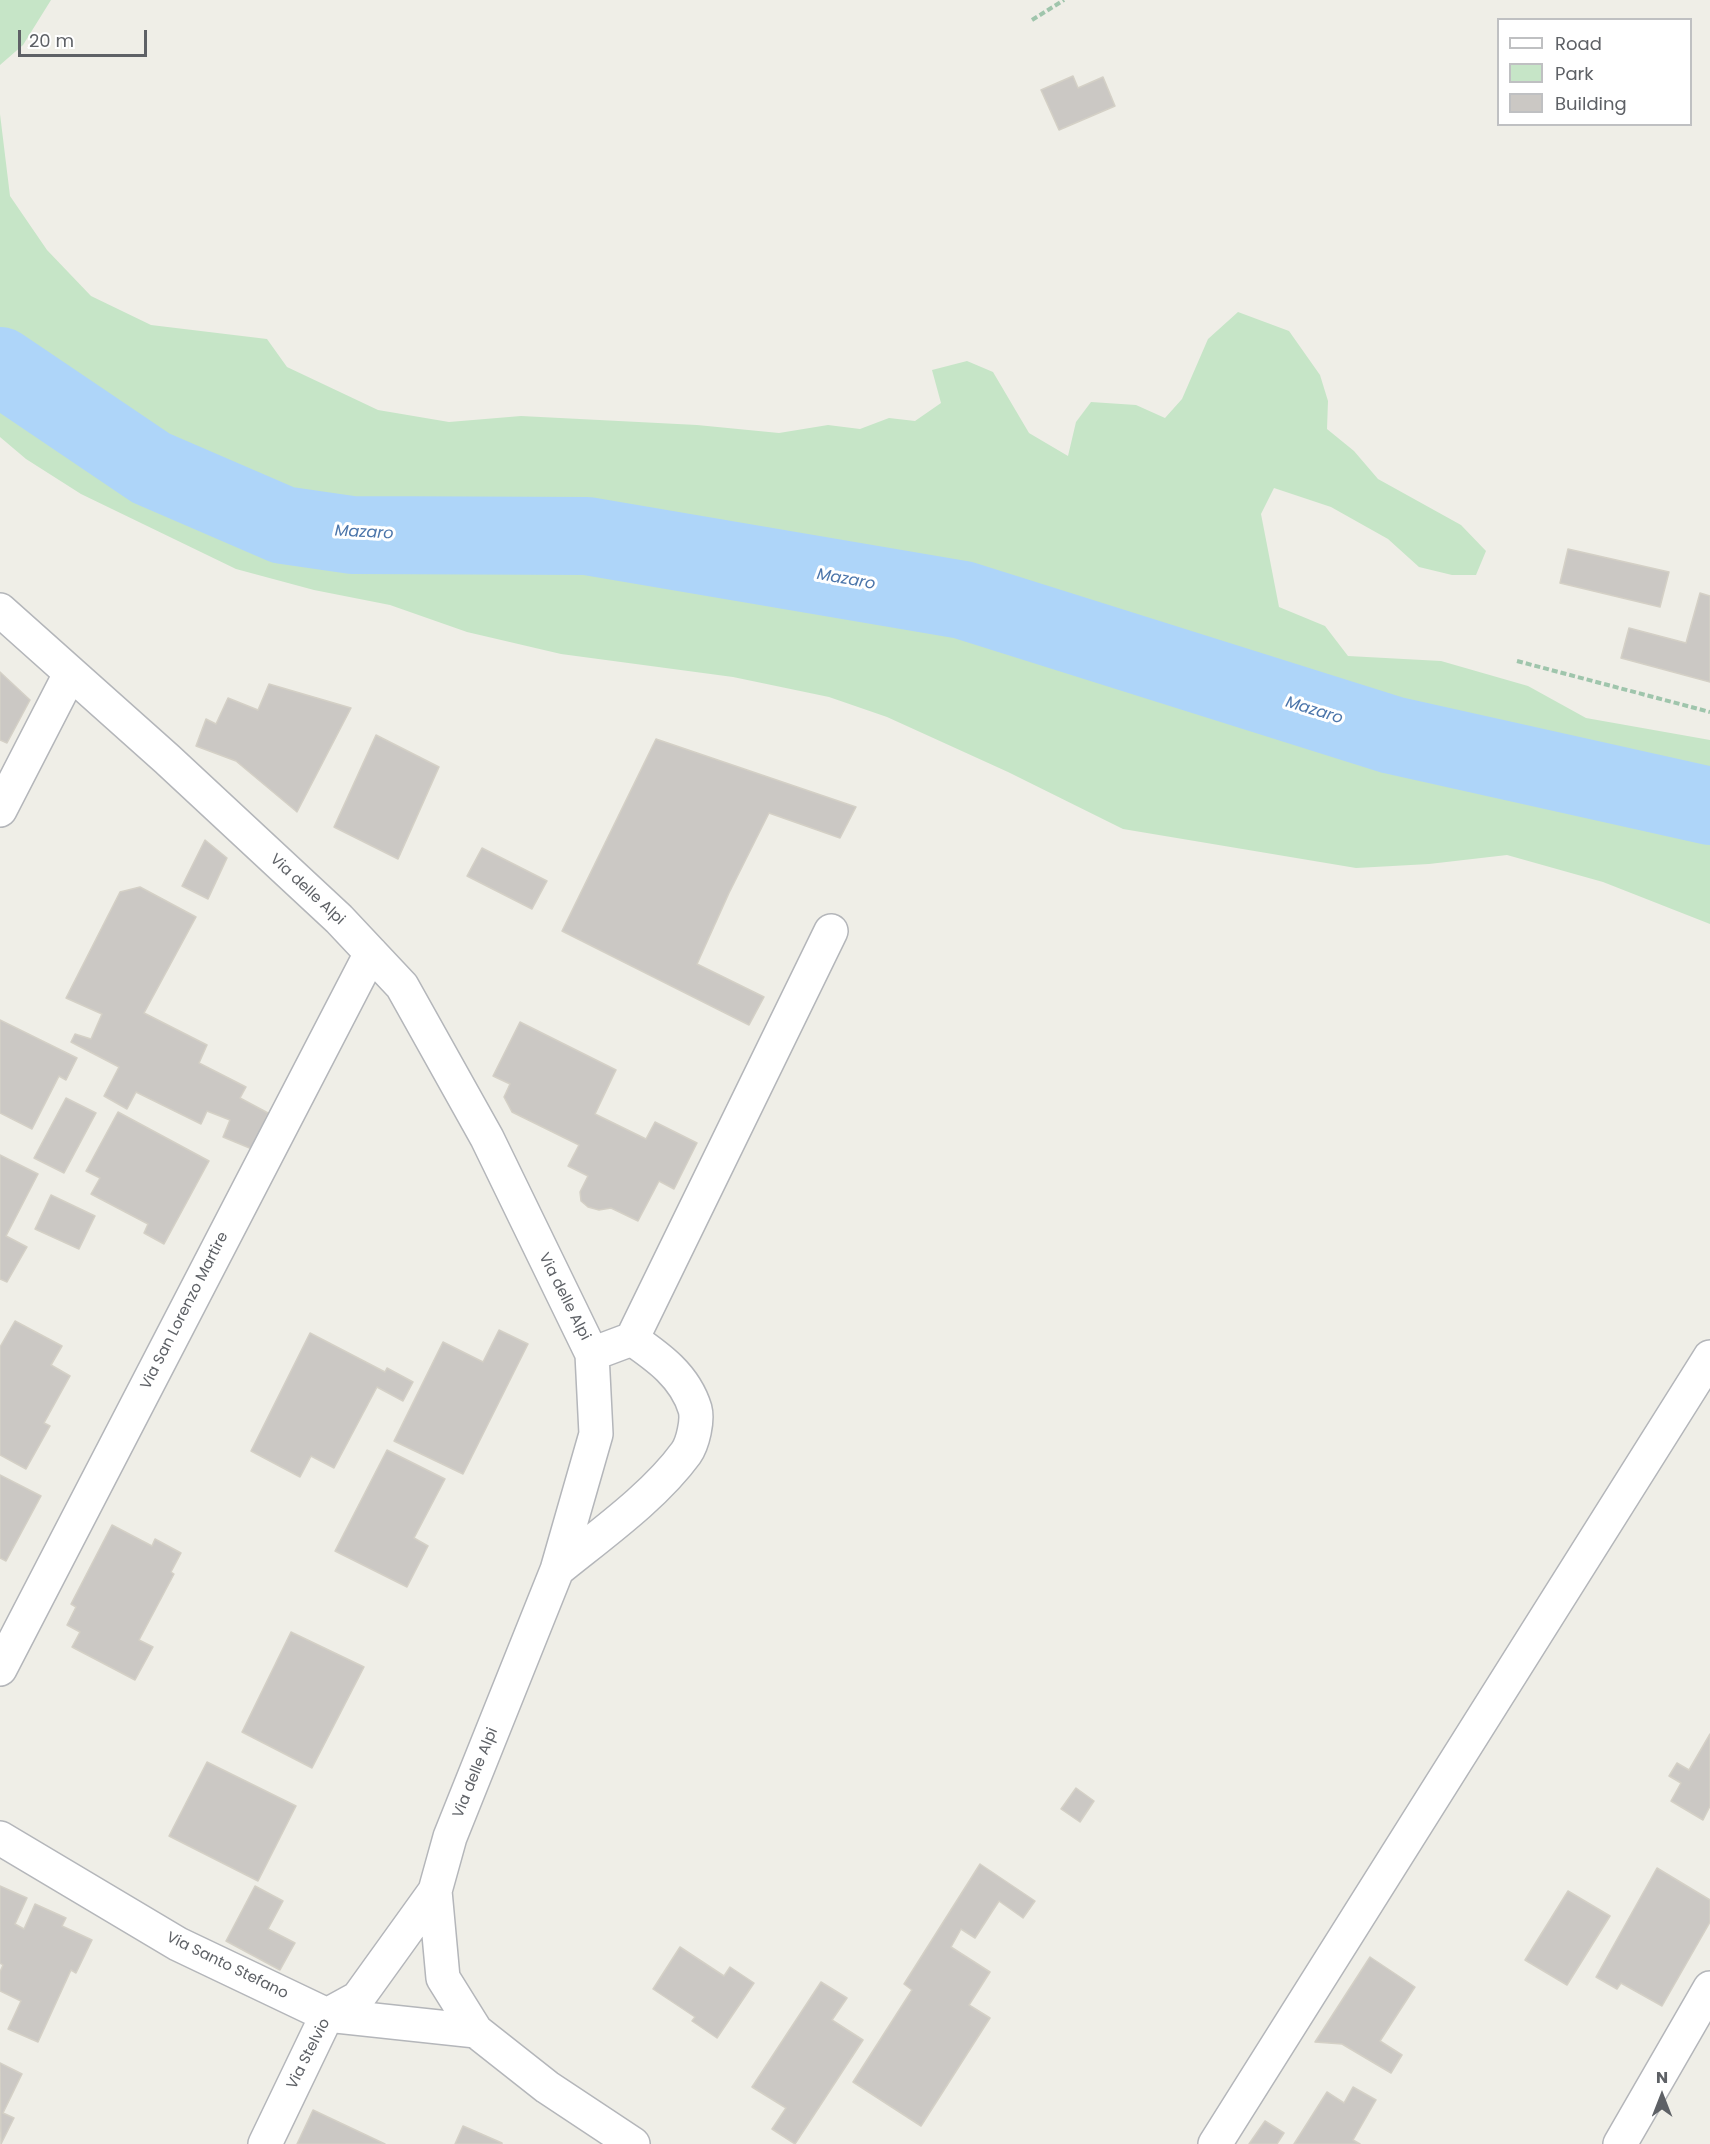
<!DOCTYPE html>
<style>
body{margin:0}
#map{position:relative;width:1710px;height:2144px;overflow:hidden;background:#efeee7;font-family:Poppins,sans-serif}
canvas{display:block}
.legend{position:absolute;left:1497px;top:18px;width:195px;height:108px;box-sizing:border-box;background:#fff;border:2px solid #bfc0c2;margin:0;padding:8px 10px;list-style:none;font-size:18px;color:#5e6166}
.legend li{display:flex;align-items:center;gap:12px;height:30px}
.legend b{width:30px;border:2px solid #bfc0c2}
.north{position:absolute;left:1632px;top:2066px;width:60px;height:60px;-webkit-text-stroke:4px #fff;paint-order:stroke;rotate:0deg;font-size:16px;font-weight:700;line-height:24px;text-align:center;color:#5e6166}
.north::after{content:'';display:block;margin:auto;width:21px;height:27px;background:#5e6166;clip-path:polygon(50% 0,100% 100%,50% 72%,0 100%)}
.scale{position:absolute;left:18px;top:30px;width:129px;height:27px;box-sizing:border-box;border:3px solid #5e6166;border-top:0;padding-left:8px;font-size:18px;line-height:21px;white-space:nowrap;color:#5e6166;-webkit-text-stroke:4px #fff;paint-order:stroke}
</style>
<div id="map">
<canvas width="1710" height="2144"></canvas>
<ul class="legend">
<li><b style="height:8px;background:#fff"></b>Road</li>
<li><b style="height:16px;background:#c6e5c7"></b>Park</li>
<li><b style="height:16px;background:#cbc8c4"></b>Building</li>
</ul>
<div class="north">N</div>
<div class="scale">20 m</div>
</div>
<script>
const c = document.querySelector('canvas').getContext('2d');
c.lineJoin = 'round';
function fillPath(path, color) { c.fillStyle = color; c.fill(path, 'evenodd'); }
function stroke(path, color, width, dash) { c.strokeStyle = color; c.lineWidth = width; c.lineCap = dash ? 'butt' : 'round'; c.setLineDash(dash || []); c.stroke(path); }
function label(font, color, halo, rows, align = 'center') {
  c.font = font + ' Poppins,sans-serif'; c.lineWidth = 6; c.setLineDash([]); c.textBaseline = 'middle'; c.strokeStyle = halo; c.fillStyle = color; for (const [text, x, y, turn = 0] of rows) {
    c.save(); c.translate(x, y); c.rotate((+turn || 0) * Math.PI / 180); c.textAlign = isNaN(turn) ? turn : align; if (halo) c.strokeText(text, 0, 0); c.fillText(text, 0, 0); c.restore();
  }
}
const green = new Path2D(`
 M0,0H51L23,45L0,65Z
 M0,114L10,196L47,250L91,296L151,325L267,339L287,367L378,410L449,422L521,416L697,425L779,433L828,425L860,429L889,418L915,421L941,403L932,370L967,361L993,372L1029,433L1068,456L1076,422L1091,402L1136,405L1165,418L1182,399L1208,339L1238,312L1289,331L1320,375L1328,401L1327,429L1354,451L1378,479L1461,525L1486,551L1476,575H1452L1419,567L1388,539L1331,507L1274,488L1261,514L1279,607L1325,626L1348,656L1441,661L1528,686L1586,718L1710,740V924L1603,882L1507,855L1429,864L1356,868L1123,829L1008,772L887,717L829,697L733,677L561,654L467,632L390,605L314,590L236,569L81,494L26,459L0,437Z`);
const river = new Path2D(`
 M0,366L151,468L283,525L352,535L587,536L963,600L1392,735L1710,806`);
const building = new Path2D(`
 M1073,76L1078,88L1103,77L1115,106L1059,130L1041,90Z
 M1568,549L1669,572L1660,607L1560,583Z
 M1700,593L1710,596V682L1621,658L1629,628L1686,643Z
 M0,672L30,700L7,743L0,740Z
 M269,684L351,708L297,812L236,761L196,746L206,719L216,724L228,698L258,710Z
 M376,735L439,767L398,859L334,827Z
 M656,739L856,807L840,838L769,813L729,893L697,964L764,997L749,1025L562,931Z
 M205,840L227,858L208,899L182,886Z
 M482,848L547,881L532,909L467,876Z
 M140,887L196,917L144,1013L207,1045L199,1063L246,1087L240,1098L268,1113L252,1149L223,1137L230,1120L207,1111L201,1124L136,1092L127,1109L104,1096L119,1067L71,1042L75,1034L91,1039L102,1014L66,998L120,892Z
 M0,1020L77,1058L66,1080L59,1076L32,1129L0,1113Z
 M520,1022L616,1070L595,1114L646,1139L655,1122L697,1143L674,1189L659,1181L638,1221L611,1208L599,1210L588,1207L581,1201L580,1192L588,1176L568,1166L579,1145L512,1112L504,1097L510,1084L493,1076Z
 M66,1098L96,1113L64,1173L34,1158Z
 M118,1112L209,1161L164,1244L144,1233L148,1224L91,1194L100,1178L86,1171Z
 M0,1155L38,1174L6,1236L27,1247L7,1282L0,1279Z
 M51,1195L95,1216L79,1249L35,1229Z
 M15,1321L62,1346L51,1365L70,1376L44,1423L50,1426L26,1469L0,1455V1347Z
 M499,1330L528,1344L463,1474L394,1441L443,1342L483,1362Z
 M310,1333L385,1372L387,1368L413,1382L403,1401L377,1387L334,1468L311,1456L300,1477L251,1451Z
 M387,1450L445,1479L414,1538L428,1546L407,1587L335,1551Z
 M0,1475L41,1496L6,1561L0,1558Z
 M112,1525L152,1546L155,1539L181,1553L171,1572L174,1574L139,1640L153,1647L135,1680L72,1647L80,1632L67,1625L76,1607L71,1604Z
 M291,1632L364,1667L312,1768L242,1732Z
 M1710,1734V1806L1703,1820L1671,1801L1681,1783L1669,1776L1677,1763L1689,1770Z
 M207,1762L296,1806L258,1881L169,1836Z
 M1076,1788L1094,1801L1080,1822L1061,1809Z
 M980,1864L1035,1901L1023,1918L999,1901L975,1938L961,1929L951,1947L990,1972L969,2005L990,2018L921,2126L853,2082L912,1990L904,1984Z
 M1657,1868L1710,1900V1922L1662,2006L1621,1983L1617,1989L1596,1977Z
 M0,1886L27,1898L15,1924L24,1929L35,1904L66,1918L62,1926L92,1940L76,1973L71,1970L38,2042L8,2029L21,2001L0,1991V1972L3,1965L0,1963Z
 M255,1886L283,1901L268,1929L295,1943L280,1970L226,1941Z
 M1568,1891L1610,1916L1567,1985L1525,1960Z
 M680,1947L724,1976L730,1967L754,1983L717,2038L692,2021L695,2017L653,1989Z
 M1370,1957L1415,1987L1380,2041L1402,2055L1391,2073L1342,2044L1315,2042Z
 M821,1982L847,1998L832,2020L863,2040L795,2144L772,2129L786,2108L752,2087Z
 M0,2063L22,2074L3,2113L14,2118L1,2144Z
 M1353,2087L1376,2100L1353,2140L1360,2144H1294L1327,2092L1344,2103Z
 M313,2110L385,2144H297Z
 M1265,2121L1284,2133L1277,2144H1249Z
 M463,2126L502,2143V2144H455Z`);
const path = new Path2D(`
 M1032,20L1064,0
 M1517,661L1710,712`);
const street = new Path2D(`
 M0,610L167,759L339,919L402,986L487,1138L592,1354L596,1434L557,1570L450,1837L435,1891L443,1978L476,2031L547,2087L633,2144
 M0,810L70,674
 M592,1354L632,1339L831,931
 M557,1570C600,1535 654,1497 686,1453C693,1443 698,1420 695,1409C685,1376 658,1357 632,1339
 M0,1669L371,953
 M0,1838L178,1944L327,2015L476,2031
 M265,2144L327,2015L358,1998L435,1891
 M1215,2144L1710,1357
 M1620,2144L1710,1988`);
const streetNames = [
 ["Via delle Alpi",307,890,43],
 ["Via delle Alpi",564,1297,63],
 ["Via San Lorenzo Martire",185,1311,-63],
 ["Via delle Alpi",476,1773,-68],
 ["Via Santo Stefano",227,1966,26],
 ["Via Stelvio",309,2054,-63]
];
const waterNames = [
 ["Mazaro",364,533,3],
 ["Mazaro",846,580,10],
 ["Mazaro",1314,711,17]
];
fillPath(green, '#c6e5c7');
stroke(river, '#aed5f9', 78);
fillPath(building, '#cbc8c4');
stroke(building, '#d4d0c6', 1.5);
stroke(street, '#b4b6ba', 36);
stroke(path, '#9fc5ac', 4, [6, 3]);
stroke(street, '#fff', 33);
label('15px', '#5e6166', '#fff', streetNames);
label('italic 16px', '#4b75aa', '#fff', waterNames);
</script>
